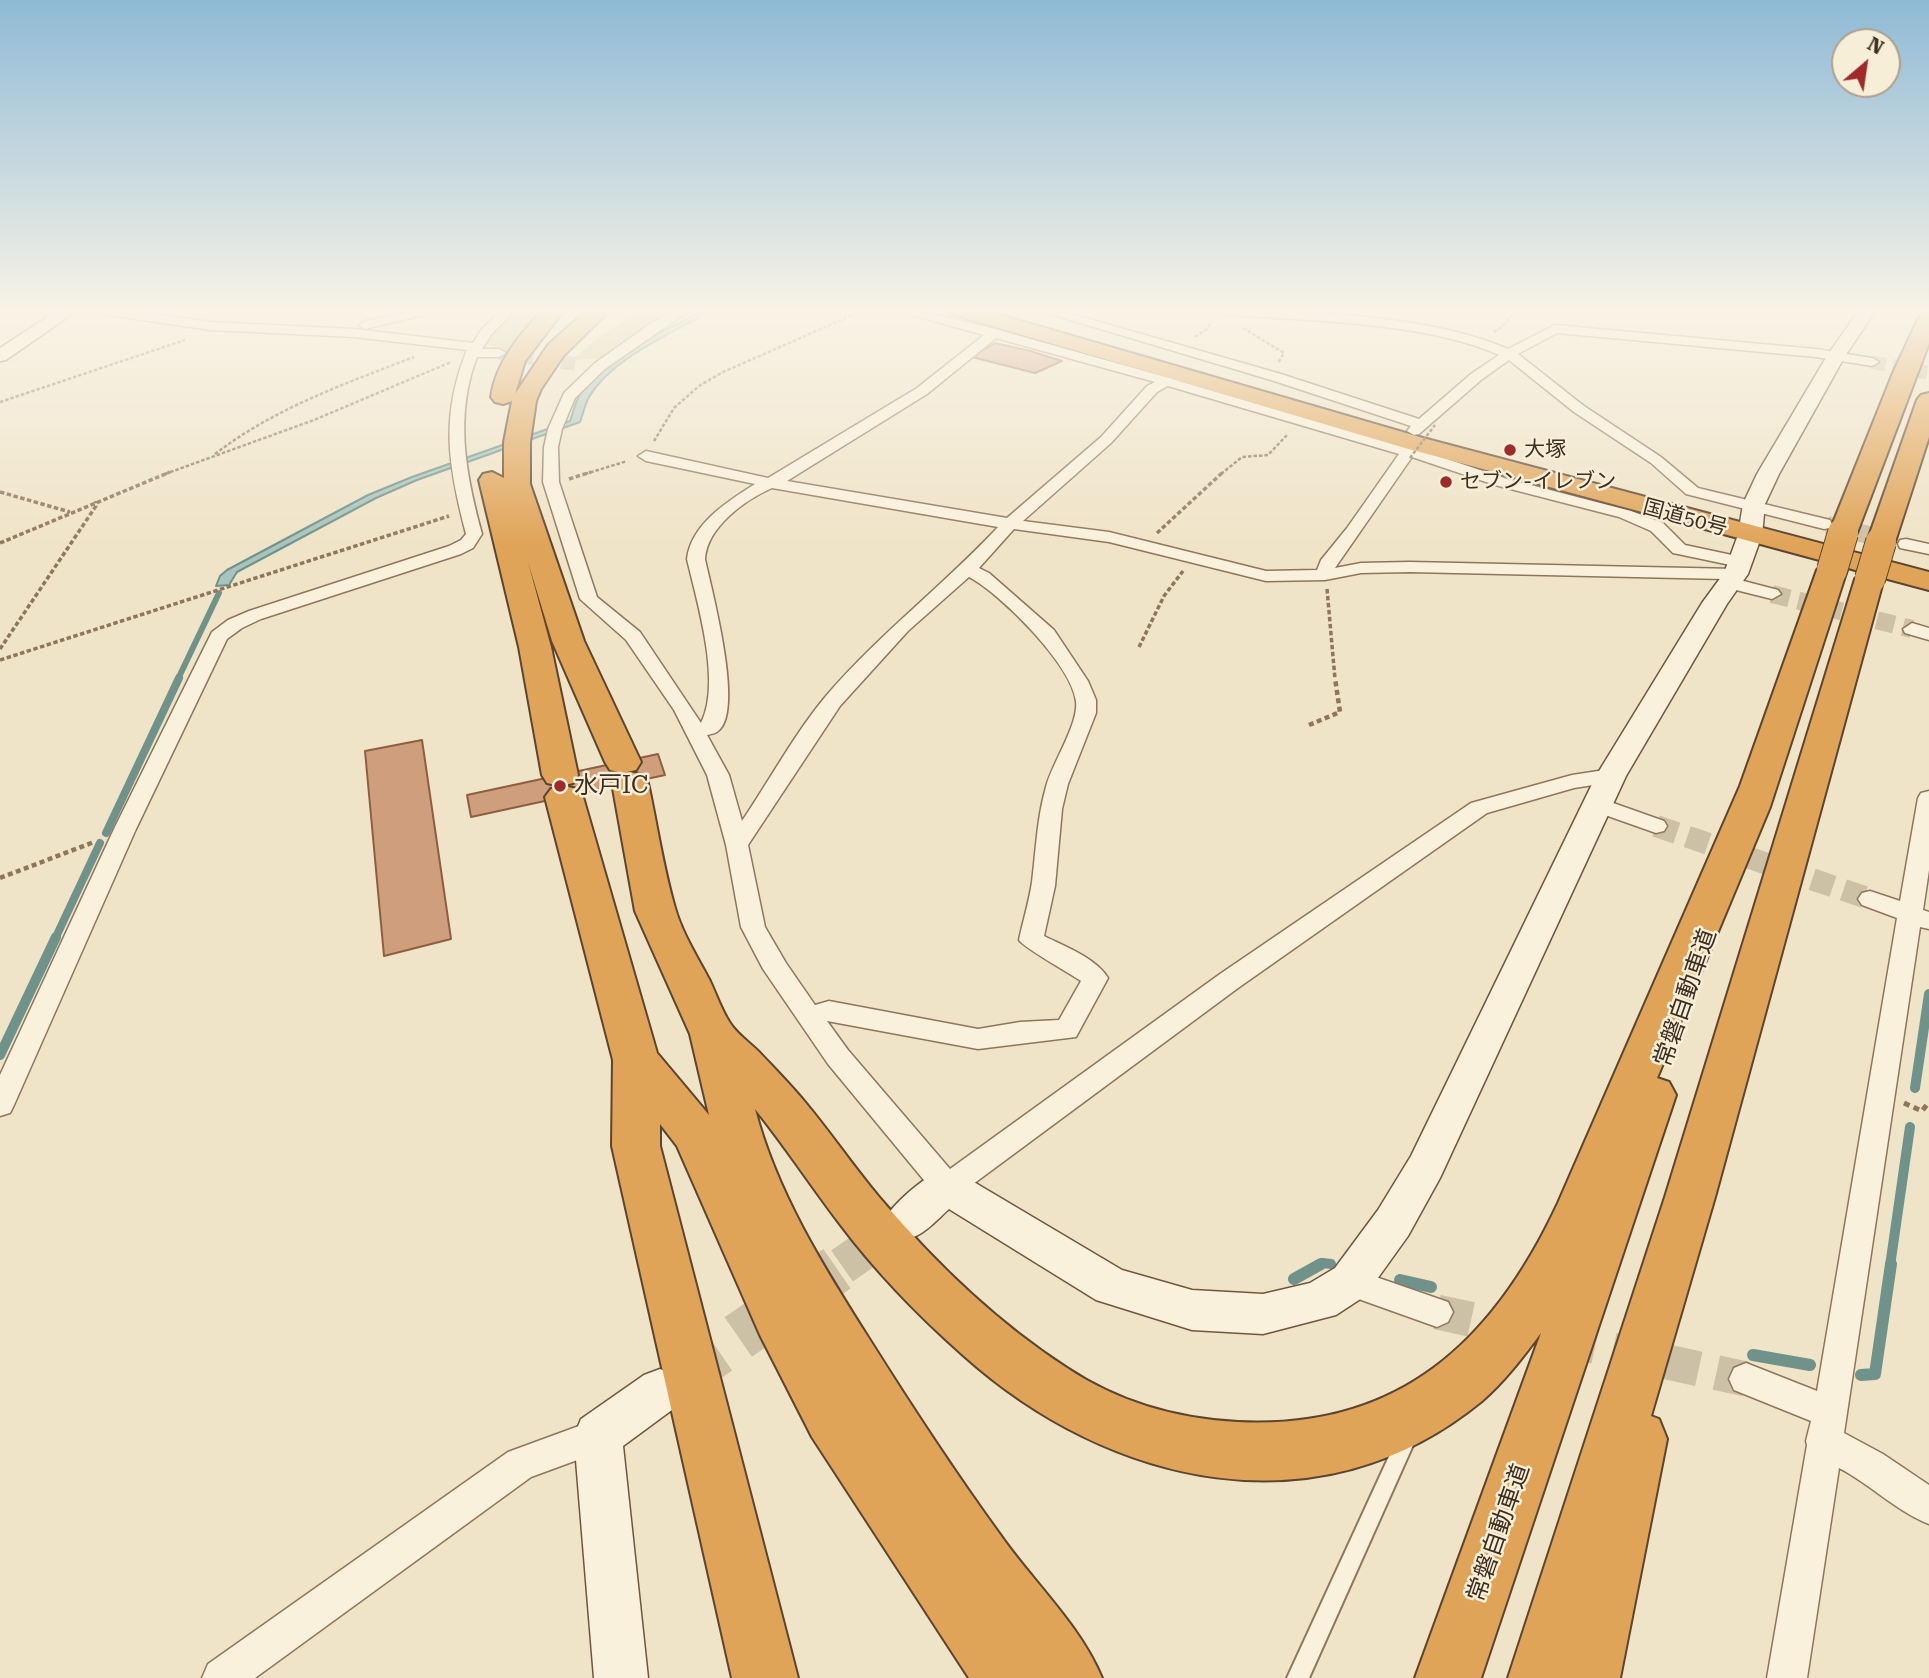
<!DOCTYPE html>
<meta charset="utf-8">
<style>
body{margin:0}
#map{position:relative;width:1929px;height:1678px;overflow:hidden;background:#f0e4c8;font-family:"Roboto Serif",serif}
canvas{display:block}
.north{position:absolute;left:1831px;top:28px;width:70px;height:70px;box-sizing:border-box;background:#f7eed8;border:2px solid #ada18e;border-radius:50%;rotate:29deg;font-size:19px;font-weight:700;line-height:28px;text-align:center;color:#3d2e20}
.north::after{content:'';display:block;margin:auto;width:24px;height:32px;background:#9e2a2b;clip-path:polygon(50% 0,100% 100%,50% 72%,0 100%)}
</style>
<div id="map">
<canvas width="1929" height="1678"></canvas>
<div class="north">N</div>
</div>
<script>
const c = document.querySelector('canvas').getContext('2d');
c.lineJoin = 'round';
function fillPath(path, color) { c.fillStyle = color; c.fill(path, 'evenodd'); }
function stroke(path, color, width, dash) { c.strokeStyle = color; c.lineWidth = width; c.lineCap = dash ? 'butt' : 'round'; c.setLineDash(dash || []); c.stroke(path); }
function label(font, color, halo, rows, align = 'center') {
  c.font = font + ' "Roboto Serif","Noto Sans JP",serif'; c.lineWidth = 5; c.setLineDash([]); c.textBaseline = 'middle'; c.strokeStyle = halo; c.fillStyle = color; for (const [text, x, y, turn = 0] of rows) {
    c.save(); c.translate(x, y); c.rotate((+turn || 0) * Math.PI / 180); c.textAlign = isNaN(turn) ? turn : align; if (halo) c.strokeText(text, 0, 0); c.fillText(text, 0, 0); c.restore();
  }
}
const green = new Path2D(`
 M514,310H543L510,348L496,347L483,342Z
 M641,310H678L602,358L572,360L602,335Z
 M1030,310L1268,377L1402,423L1268,380Z`);
const water = new Path2D(`
 M704,310H713C674,332 613,357 589,397C585,404 583,414 580,422L417,480L376,498L237,572L229,585L216,586L220,576L227,570L368,495L412,477L570,421C573,413 575,403 579,396C604,357 664,331 704,310Z`);
const streamFar3 = new Path2D(`
 M178,679L219,593`);
const streamFar2 = new Path2D(`
 M106,833L179,678
 M55,939L100,843`);
const streamFar1 = new Path2D(`
 M0,1055L56,937
 M1915,1088L1929,994
 M1318,1266L1323,1263L1331,1264
 M1890,1266L1910,1127`);
const stream = new Path2D(`
 M1294,1279L1321,1264
 M1400,1280L1431,1287
 M1753,1355L1810,1365
 M1861,1375L1875,1374L1891,1264`);
const building = new Path2D(`
 M995,343L1030,351L1062,361L1035,373L972,357Z
 M422,740L451,939L384,956L365,751Z
 M658,754L665,775L471,817L467,795Z`);
const streetTunnelFar3 = new Path2D(`
 M499,353L576,364
 M1872,362L1929,373`);
const streetTunnelFar2 = new Path2D(`
 M1827,525L1906,544
 M1772,594L1912,629`);
const streetTunnelFar1 = new Path2D(`
 M1656,826L1870,899`);
const streetTunnel = new Path2D(`
 M1437,1312L1511,1328
 M1561,1339L1746,1379`);
const secondaryTunnelFar1 = new Path2D(`
 M842,1266L898,1227`);
const secondaryTunnel = new Path2D(`
 M679,1378L844,1264`);
const pathFar3 = new Path2D(`
 M1243,328L1284,353L1278,363
 M1494,332L1503,326L1515,310
 M1195,337L1207,329L1211,322
 M0,402L185,340
 M654,441L674,408L699,386L723,372L864,310
 M215,454C275,408 344,384 414,357
 M165,474L314,420L451,362
 M585,474L627,461
 M1221,474L1242,457L1268,455L1288,434`);
const pathFar2 = new Path2D(`
 M569,479L591,472
 M0,492L70,512
 M1157,533L1223,472
 M0,543L170,472
 M1327,589L1335,679
 M1139,647L1164,596L1183,571
 M0,649L96,506V501
 M0,660L449,516`);
const pathFar1 = new Path2D(`
 M1309,725L1340,712L1335,678
 M0,878L94,842`);
const path = new Path2D(`
 M1904,1103L1922,1111L1929,1102`);
const lane = new Path2D(`
 M1409,1425L1416,1428L1418,1434L1309,1678H1287L1402,1428Z`);
const street = new Path2D(`
 M95,310H129L211,322L354,329L473,343L481,330L502,310H515L491,335L482,349H499L506,353L499,357H477C454,416 466,475 482,534L473,548L461,554L261,619L242,628L227,639L136,829L14,1105L10,1113L0,1116V1075L114,829L212,632L228,620L249,611L449,546L461,540L466,534C448,465 440,416 467,350L354,337L211,330L101,314Z
 M419,310H445L365,329L359,325L365,321Z
 M674,310H690L605,369L575,398L562,429L558,447L559,482L597,597L640,632L701,723C722,683 697,602 687,559C691,524 728,501 755,484L646,461L638,456L646,451L768,478L917,388L984,335L894,310H916L995,329L1166,377L1179,375V381L1405,446L1409,440H1419L1421,443L1417,449L1507,479L1631,511L1663,523L1685,545L1746,558L1749,562L1740,567L1673,553L1651,531L1619,517L1495,485L1412,457L1335,568L1361,563L1410,562L1736,569L1745,574L1736,579L1778,590L1781,594L1772,599L1724,587L1721,583L1725,579L1410,572L1361,573L1325,580L1266,581L1109,542L1014,529L979,568L989,573L1054,630L1088,681L1096,700V713L1068,784L1062,809L1055,886L1044,936C1064,946 1096,958 1108,978L1076,1037L978,1049L827,1021L848,1050L950,1169L1220,974L1471,803L1572,775L1611,769L1619,771L1622,776L1619,781L1574,788L1487,813L1238,988L957,1196L947,1199L937,1196L828,1064L763,969L741,927L726,845L707,775L674,710L626,640L580,599L543,482L544,447L548,429L564,393L595,363L650,324ZM996,338L1155,382L1147,386L1101,437L1007,518L787,481L927,394ZM1168,386L1399,454L1347,528L1321,560L1317,570L1266,571L1109,532L1023,521L1111,443L1157,392ZM772,488L998,527C943,586 879,634 826,696C795,733 769,781 742,821L729,775L707,735C711,734 715,734 718,731C745,712 711,588 705,559C707,527 745,500 772,488ZM969,577C1001,594 1071,664 1076,701C1079,724 1052,763 1046,787C1037,818 1036,850 1032,882C1029,902 1023,921 1019,940C1023,947 1069,973 1081,981L1059,1020L1020,1022L978,1029L829,1001L815,1005L786,963L765,927L748,845L840,706L908,631Z
 M1037,310H1058L1281,374L1419,419L1471,374L1499,355C1424,321 1303,321 1220,314L1214,310C1299,310 1431,315 1508,349L1555,325L1816,349L1872,358L1879,362L1872,366L1816,357L1557,333L1518,354L1584,406L1661,457L1698,488L1830,520L1832,524L1830,528L1824,529L1686,494L1651,463L1574,412L1509,360L1481,380L1419,434L1414,435L1407,431L1411,426L1271,380Z
 M1906,539L1929,544V554L1900,548L1898,544L1900,540Z
 M1912,623L1929,628V640L1905,633L1903,629Z
 M1929,791V870L1923,910L1929,912V929L1920,927L1844,1433L1883,1454L1929,1485V1524C1896,1511 1870,1484 1839,1468L1807,1678H1767L1807,1445L1806,1441L1811,1421L1734,1390L1729,1379L1734,1368L1746,1363L1817,1391L1897,918L1862,905L1858,899L1862,893L1870,891L1900,901L1918,798L1921,793Z
 M1599,798L1664,821L1667,826L1664,831L1656,833L1591,810L1588,805L1591,800Z
 M1350,1268L1448,1302L1453,1312L1448,1322L1437,1327L1339,1292L1334,1282L1339,1272Z
 M598,1419L610,1424L615,1436L610,1448L531,1477L255,1678H202L208,1664L508,1452Z`);
const secondary = new Path2D(`
 M58,310H78L6,360L0,361V348Z
 M1859,310H1876L1845,356L1779,474L1765,504L1762,535L1748,574L1727,604L1626,776L1440,1178L1408,1236L1365,1296L1336,1315L1263,1334L1192,1330L1096,1300L949,1209C929,1227 916,1246 888,1236L882,1223C890,1207 927,1172 946,1170C950,1170 957,1173 962,1175L1122,1270L1192,1290L1263,1294L1310,1283L1335,1268L1378,1210L1411,1156L1596,776L1702,603L1724,573L1738,535L1743,504L1757,474L1827,356Z
 M660,1369L676,1375L683,1391L676,1407L623,1446L648,1678H594L574,1436L581,1419L644,1375Z`);
const highway = new Path2D(`
 M542,310H564L525,361L515,394L548,345L587,310H610L564,355L541,389L536,401L530,442V484L584,641L641,762L636,770L623,773L610,770L605,762L552,641L528,562L551,647L578,775L573,783L560,786L547,783L542,775L519,647L479,480L483,474L492,472L504,478V442L512,401L503,404L495,402L491,397C496,362 519,336 542,310Z
 M949,310H983L1423,438L1929,572V590L1884,578L1715,1197L1651,1416L1659,1419L1667,1439L1620,1678H1508L1665,1197L1855,579L1862,572L1845,567L1847,570L1770,807L1657,1078L1669,1082L1676,1095L1481,1678H1415L1541,1333C1523,1357 1505,1381 1482,1401C1319,1535 1109,1486 963,1355C918,1315 876,1272 840,1224C811,1186 785,1146 755,1109C776,1191 823,1266 868,1337C910,1404 954,1471 1001,1536C1034,1583 1080,1625 1102,1678H969L812,1437L760,1335L677,1146L660,1124V1146L798,1678H732L612,1146L613,1060L545,797L551,789L564,786L577,789L583,797L657,1053L709,1115L690,1034L635,911L612,783L617,775L630,772L643,775L648,783C657,824 663,867 675,908C682,933 698,958 710,981C716,994 722,1011 730,1023C737,1034 750,1043 759,1052C774,1068 790,1084 804,1101C830,1132 853,1166 879,1197C933,1261 996,1322 1067,1368C1118,1402 1177,1419 1238,1422C1399,1430 1493,1342 1558,1203L1740,786L1817,570L1822,564L1827,562L1405,448L952,314Z
 M1929,313V343L1857,533L1853,539L1843,541L1833,539L1829,533L1893,373L1918,319L1922,315Z
 M1929,393V437L1895,542L1891,548L1881,551L1871,548L1867,542L1917,400L1921,395Z`);
const pathBridge = new Path2D(`
 M1410,458L1435,425`);
const highwayBridge = new Path2D(`
 M1832,570L1843,533
 M1870,579L1881,542`);
const markers = [
 [1510,450,7,"#9e2a2b"],
 [1446,482,7,"#9e2a2b"],
 [560,786,7,"#9e2a2b"]
];
const farPoinames = [
 ["大塚",1524,450],
 ["セブン-イレブン",1460,482]
];
const farStreetnames = [
 ["国道50号",1685,518,15]
];
const poiNames = [
 ["水戸IC",574,786]
];
const streetNames = [
 ["常磐自動車道",1686,998,-71],
 ["常磐自動車道",1499,1533,-71]
];
fillPath(green, '#c9cf9b');
fillPath(water, '#a9c4bc');
stroke(water, '#6f938a', 2);
stroke(streamFar3, '#6f938a', 6);
stroke(streamFar2, '#6f938a', 8);
stroke(streamFar1, '#6f938a', 10);
stroke(stream, '#6f938a', 12);
fillPath(building, '#cf9f7d');
stroke(building, '#8d5f41', 2);
stroke(streetTunnelFar3, '#ccc0a6', 14, [14, 7]);
stroke(streetTunnelFar2, '#ccc0a6', 18, [18, 9]);
stroke(streetTunnelFar1, '#ccc0a6', 22, [22, 11]);
stroke(streetTunnel, '#ccc0a6', 35, [35, 18]);
stroke(secondaryTunnelFar1, '#ccc0a6', 38, [38, 19]);
stroke(secondaryTunnel, '#ccc0a6', 48, [48, 24]);
stroke(lane, '#8d765c', 4);
stroke(street, '#8d765c', 3);
stroke(secondary, '#6f573f', 3);
stroke(highway, '#5b4430', 4);
stroke(pathFar3, '#8d765c', 2.5, [3.5, 2]);
stroke(pathFar2, '#8d765c', 3.5, [4.5, 2.5]);
stroke(pathFar1, '#8d765c', 4.5, [5, 3.5]);
stroke(path, '#8d765c', 5, [6, 4.5]);
fillPath(lane, '#faf1dc');
fillPath(street, '#faf1dc');
fillPath(secondary, '#faf1dc');
fillPath(highway, '#e0a458');
stroke(highwayBridge, '#5b4430', 32, []);
stroke(pathBridge, '#8d765c', 2.5, [3.5, 2]);
stroke(highwayBridge, '#e0a458', 30);
const sky = c.createLinearGradient(0, 0, 0, 545);
sky.addColorStop(0, '#8fbad6');
sky.addColorStop(0.57, '#f8f3e6');
sky.addColorStop(1, '#f8f3e600');
c.fillStyle = sky;
c.fillRect(0, 0, 1929, 545);
for (const [x, y, r, color] of markers) { const dot = new Path2D(); dot.arc(x, y, r, 0, 2 * Math.PI); c.fillStyle = color; c.fill(dot); stroke(dot, '#f7eed8', 2.5); }
label('21px', '#3d2e20', '#f7eed8', farPoinames, 'left');
label('21px', '#3d2e20', '#f7eed8', farStreetnames);
label('24px', '#3d2e20', '#f7eed8', poiNames, 'left');
label('24px', '#3d2e20', '#f7eed8', streetNames);
</script>
